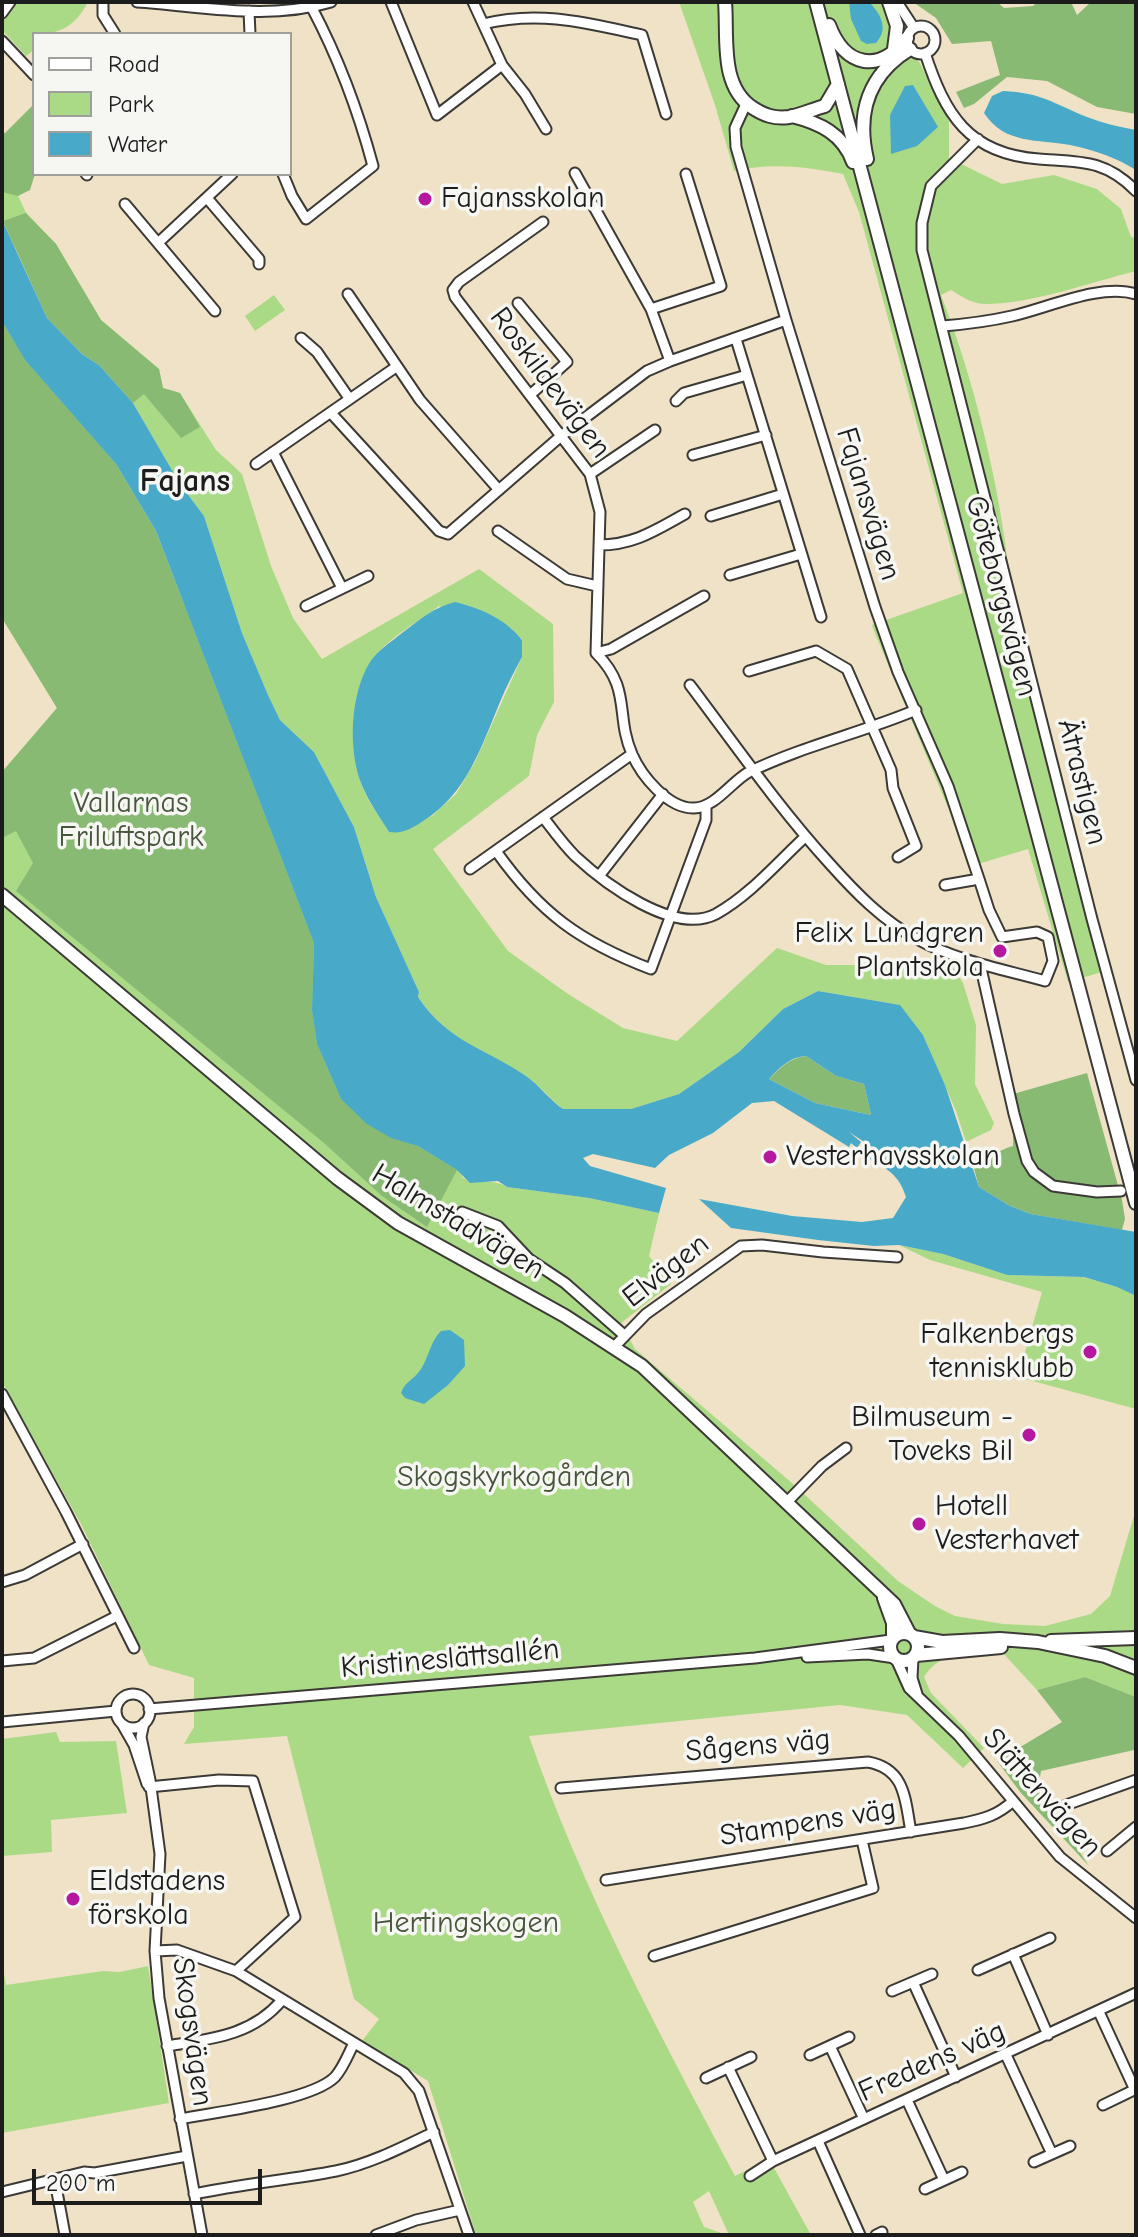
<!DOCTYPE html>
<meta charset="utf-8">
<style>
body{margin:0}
#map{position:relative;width:1138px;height:2237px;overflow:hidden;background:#f0e2c6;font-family:"Comic Neue",sans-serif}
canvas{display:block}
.frame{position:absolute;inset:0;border:4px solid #1c1c1c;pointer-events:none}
.legend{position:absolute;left:32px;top:32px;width:260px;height:144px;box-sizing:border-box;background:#f6f6f2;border:2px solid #9f9f9c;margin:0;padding:10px 14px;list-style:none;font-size:24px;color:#1c1c1c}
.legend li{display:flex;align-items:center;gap:16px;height:40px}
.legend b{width:40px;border:2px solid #9f9f9c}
.scale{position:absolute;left:32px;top:2169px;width:230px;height:36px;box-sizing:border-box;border:4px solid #1c1c1c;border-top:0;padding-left:10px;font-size:24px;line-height:28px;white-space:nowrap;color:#1c1c1c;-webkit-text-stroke:6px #f6f6f2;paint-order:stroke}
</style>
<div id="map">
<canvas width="1138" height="2237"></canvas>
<div class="frame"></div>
<ul class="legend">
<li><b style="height:10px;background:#fff"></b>Road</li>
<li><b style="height:22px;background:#abda87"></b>Park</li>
<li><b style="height:22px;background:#48aac8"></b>Water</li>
</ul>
<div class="scale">200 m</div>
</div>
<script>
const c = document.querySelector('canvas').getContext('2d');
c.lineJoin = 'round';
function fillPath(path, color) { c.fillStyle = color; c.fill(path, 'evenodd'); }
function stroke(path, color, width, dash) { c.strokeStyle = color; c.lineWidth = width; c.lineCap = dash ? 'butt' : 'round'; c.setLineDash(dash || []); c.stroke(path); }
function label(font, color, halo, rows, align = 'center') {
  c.font = font + ' "Comic Neue",sans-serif'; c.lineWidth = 7; c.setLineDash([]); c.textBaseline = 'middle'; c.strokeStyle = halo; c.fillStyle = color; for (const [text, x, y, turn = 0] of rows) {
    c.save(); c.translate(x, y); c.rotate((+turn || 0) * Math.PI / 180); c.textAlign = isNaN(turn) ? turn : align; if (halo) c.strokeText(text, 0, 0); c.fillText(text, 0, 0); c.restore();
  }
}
const green = new Path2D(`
 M12,2H82L87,4C74,27 60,34 34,34V50L26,56L2,30V16Z
 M679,2H898L904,29L905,50L920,63L949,121V158L1002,184L1054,175L1097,189L1121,209L1131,237L1136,238V271C1092,282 1031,304 986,304C973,304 962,297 951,290L941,295C974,379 999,483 1009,573L1102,972L1068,982L1028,849L968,867L949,810L874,631L872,625L963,593L859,212L843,174C808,167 770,162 734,171L715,105Z
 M2,160L26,213L56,244L101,320L159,369L163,388L180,393L216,450L242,474L271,566L293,618L322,659L479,569L553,624L554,702L537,735L529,776L433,849L508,951L568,994L623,1028L677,1041L777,948L826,965H952L963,983L976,1025L975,1084L994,1123L991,1130L966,1142L956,1111L923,1035L899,1005L818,991L783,1009L739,1052L679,1094L631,1109H563C549,1098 537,1082 521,1073C481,1051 445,1037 418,997L419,992L376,897L354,827L314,752L280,720L268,695L242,633L204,516L180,484L133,403L11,242L2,220ZM439,606L522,639V657L475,762L456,794L432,816L389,832C379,816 367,801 361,783C348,747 350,687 375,657C391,636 418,622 439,606Z
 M274,295L285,310L255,331L245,316Z
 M2,321L116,464L463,1178C480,1185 492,1178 507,1187L589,1198L659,1213L649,1256L671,1284L621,1323L635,1349L792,1483L898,1581L935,1606L955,1616L1003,1624L1045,1626L1091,1614L1110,1596L1136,1509V1697L1085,1677L1037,1690L1001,1651C971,1654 940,1650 924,1677L931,1693L984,1748L963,1768L907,1715L840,1705L529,1736C582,1890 659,2033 735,2176L769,2159L811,2235H729L709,2191L693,2202L704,2227L727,2235H476L428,2081L362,2041L379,2019L354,1999L287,1736L184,1744L194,1727V1678L149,1665L82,1526L2,1382V772L57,708L2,618Z
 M899,1245L943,1254L1007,1275L1083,1277L1117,1287L1136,1296V1409L1018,1377L1042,1292L930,1260Z
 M56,1732L60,1742L116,1741L127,1813L51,1820L52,1852L2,1856V1739Z
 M2,1962L6,1985L103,1971L120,1972L148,1966L169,2103L2,2133Z`);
const forest = new Path2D(`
 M913,2H997L1004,8L1033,6L1037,2H1071L1077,15L1091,2H1132L1136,6V114L1097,107L1047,81L1007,77L974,104L964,108L956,92L1000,75L991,41L952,44L936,18Z
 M34,104L35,174L30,190L18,196L2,192V132L5,133Z
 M26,213L56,244L101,320L159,369L163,388L180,393L200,427L181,438L144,394L133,403L99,365L82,354L47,318L3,221Z
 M2,321L25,360L116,464L156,531L314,943L312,1010L317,1044L341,1099L457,1170L427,1227L382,1196L324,1143L16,891L33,863L16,831L2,838V772L57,708L2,618Z
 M806,1056L836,1076L864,1084L871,1115L815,1103L769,1079C780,1068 789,1058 806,1056Z
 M1087,1073L1122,1200L1125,1219L1122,1230L1031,1214L1010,1206L979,1187L973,1165C989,1160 997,1150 1013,1146V1094Z
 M1085,1677L1136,1697L1134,1750L1041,1771L1038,1789L1089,1866L1021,1793L997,1761L1062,1722L1037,1690Z`);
const water = new Path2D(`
 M849,2H869C881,14 889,29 876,43L867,44L861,41L851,19Z
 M913,85L938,127L917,146L891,154L890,115L905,86Z
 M1003,91C1043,93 1052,103 1087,117C1103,123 1119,127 1136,130V170C1115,157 1094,150 1070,145C1038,139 1005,145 984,113L992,96Z
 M2,220L47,318L82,354L99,365L133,403L180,484L204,516L242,633L268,695L280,720L314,752L354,827L376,897L419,992L418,997C449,1043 485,1048 526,1076C540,1086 550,1100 563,1109H631L679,1094L739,1052L783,1009L818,991L900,1005L923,1035L945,1085L979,1187L1010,1206L1031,1214L1136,1232V1296L1117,1287L1084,1277L1007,1275L943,1254L899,1245L874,1246L818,1240L731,1228L699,1199L792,1216L862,1222L893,1218L906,1197C899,1174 886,1168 866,1157L872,1147L849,1132L861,1142L857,1148L851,1143L849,1147L774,1101L752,1103L713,1133L669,1155L655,1168L593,1154L583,1158L590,1166L666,1188L659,1213L589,1198L507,1187L498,1181L470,1183L457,1170L418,1146L391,1138L367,1124L341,1099L317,1044L312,1010L314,943L156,531L116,464L25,360L2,321ZM806,1056L836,1076L864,1084L871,1115L815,1103L769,1079C780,1067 790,1057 806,1056Z
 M455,602C482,609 504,618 522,640V657C514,672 506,687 500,702C481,747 467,794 423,821C411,829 403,834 389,832C379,816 368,801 361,783C348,749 350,694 370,662C378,650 391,642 402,633C419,620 434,607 455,602Z
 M450,1330L464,1340L465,1366L448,1385L424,1404L405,1398L401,1393C405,1382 411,1381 418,1373C428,1362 429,1343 441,1331Z`);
const minor = new Path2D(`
 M103,2V15L115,34
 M137,2C201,6 268,21 331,2
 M391,2L437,115L502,65
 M473,2L502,65L525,94L546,129
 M897,2L914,28
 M249,11L250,34
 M2,13L10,2
 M483,24C540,10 587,23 642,35L666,114
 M907 40a14 14 0 1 1 28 0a14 14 0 1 1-28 0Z
 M2,41L34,75
 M925,53C945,114 968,154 1039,159C1080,162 1105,159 1136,191
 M746,104L735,128L736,147L786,320L875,607L898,672L948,786L979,879L945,885
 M978,139L931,186L922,223V250L1092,919L1136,1080
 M575,173L651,309L670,361
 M86,174L87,175
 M283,174L292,196L306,219L373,166C358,110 339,59 312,8
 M207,198L259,259V264
 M125,204L215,311
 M543,222L459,282L453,290L455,297L590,474L600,512L596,653
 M159,242L232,174
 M348,294L420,400L499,490
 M518,303L567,362L530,395
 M651,309L721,286L686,174
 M943,326C967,324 990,321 1012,316C1048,308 1100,283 1136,294
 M301,338L317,352L349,398
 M736,339L821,617
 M676,401L684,393L747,375
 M331,413L439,531L448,534L561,436L647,371L670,361L786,320
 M273,452L342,588
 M693,455L766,435
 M256,464L396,367
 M590,474L655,430
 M711,516L783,494
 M498,531L567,579L597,586
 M599,545C634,545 656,530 685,514
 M730,575L801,554
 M306,606L368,576
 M596,653C632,689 615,715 632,754C641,775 668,809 694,808C715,808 732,781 749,772C803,746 861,733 916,710
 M596,653L611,649L704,596
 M749,671L816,651L847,669L891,770L893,788L916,846L898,857
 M690,685C736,746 779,808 830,864C855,892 883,921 917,939C957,961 1002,969 1045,981L1053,961L1048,937L1037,932L1002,937L989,910L979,879
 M543,817C553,830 563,844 575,856C604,883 674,936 716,914C750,895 777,863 805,837
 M496,851C540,913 580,942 651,969L706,820V806
 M470,869L632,754
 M599,876L663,794
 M980,964L1014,1114L1027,1161L1034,1172L1053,1186L1097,1192L1121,1191
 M462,1212L498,1226L529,1259L565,1283L624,1335
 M615,1346L646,1314L741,1246L762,1245L823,1252L897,1257
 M2,1394L66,1512L134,1648
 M787,1502L822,1466L846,1448
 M2,1582L25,1575L83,1544
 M807,1657L868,1654L895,1658
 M913,1658L912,1678L917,1694
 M896,1659L909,1688L959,1736L1060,1857L1136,1918
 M2,1661L34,1658L117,1616
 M116 1711a17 17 0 1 1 34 0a17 17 0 1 1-34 0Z
 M149,1709L755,1658L891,1640
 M2,1722L116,1711
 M144,1723L141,1737L150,1780L160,1854L155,1951L159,1998L202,2235
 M122,1724L134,1745L147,1784
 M149,1787L219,1780L253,1781L295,1917L236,1971
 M561,1788L868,1762C906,1769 905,1800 911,1832
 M1066,1805L1136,1780
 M1107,1851L1136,1827
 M606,1880L964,1823C984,1819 998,1815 1013,1801
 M155,1951L177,1950L236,1971L404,2073L419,2091L469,2235
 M1013,1954L1048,2035
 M654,1956L873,1888L862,1840
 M978,1970L1050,1938
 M913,1982L956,2077
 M892,1991L932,1974
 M1099,2012L1135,2090
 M167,2046C210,2039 252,2036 282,2000
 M830,2046L864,2119
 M810,2055L849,2037
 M1006,2055L1052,2154
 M728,2067L773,2161
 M706,2078L751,2057
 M907,2100L944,2180
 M1103,2105L1136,2089
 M180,2119C215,2112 311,2101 335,2077C343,2068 348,2055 353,2045
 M818,2141L860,2235
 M1034,2162L1070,2146
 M750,2176L773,2161L1136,1993
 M55,2181L65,2235
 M925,2189L962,2172
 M2,2192L84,2172L95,2173L187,2156
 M194,2194C241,2184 289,2180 336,2171C370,2164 403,2147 434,2132
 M376,2235L416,2220L460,2210
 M876,2235L882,2232`);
const major = new Path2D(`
 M725,2C728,37 719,86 753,108C764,115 774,119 789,117C801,115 813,109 825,106L838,84
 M816,2L1136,1203
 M889,2L897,26L894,49
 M829,25C845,67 879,74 907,38
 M792,116C820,123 843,134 853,162
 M867,159C856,112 869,74 910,49
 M2,895L337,1178L398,1223L565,1316L642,1366L894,1604L909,1633
 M884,1598L893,1623V1637
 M890 1647a14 14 0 1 1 28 0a14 14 0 1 1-28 0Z
 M914,1637L942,1642L1000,1639L1038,1642L1105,1656L1136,1668
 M1051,1641L1136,1638
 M916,1655L1001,1647`);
const markers = [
 [425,199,8,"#b5179e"],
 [1000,951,8,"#b5179e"],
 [770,1157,8,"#b5179e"],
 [1090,1352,8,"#b5179e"],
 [1029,1435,8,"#b5179e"],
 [919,1524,8,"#b5179e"],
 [73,1899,8,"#b5179e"]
];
const poiNames = [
 ["Fajansskolan",441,199],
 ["Felix Lundgren",984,934,"right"],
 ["Plantskola",984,968,"right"],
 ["Vesterhavsskolan",786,1157],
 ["Falkenbergs",1074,1335,"right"],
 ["tennisklubb",1074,1369,"right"],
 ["Bilmuseum -",1013,1418,"right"],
 ["Toveks Bil",1013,1452,"right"],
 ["Hotell",935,1507],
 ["Vesterhavet",935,1541],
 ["Eldstadens",89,1882],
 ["förskola",89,1916]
];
const streetNames = [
 ["Roskildevägen",550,383,53],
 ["Fajansvägen",868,504,73],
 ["Göteborgsvägen",1001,596,75],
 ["Ätrastigen",1082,782,76],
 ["Halmstadvägen",458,1222,31],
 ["Elvägen",666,1271,-38],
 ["Kristineslättsallén",450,1659,-5],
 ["Sågens väg",758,1746,-5],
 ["Slättenvägen",1042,1793,48],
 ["Stampens väg",808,1823,-9],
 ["Skogsvägen",192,2032,82],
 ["Fredens väg",932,2062,-24]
];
const parkNames = [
 ["Vallarnas",131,804],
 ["Friluftspark",131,838],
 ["Skogskyrkogården",514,1478],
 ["Hertingskogen",466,1924]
];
const neighbourhoodNames = [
 ["Fajans",185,482]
];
fillPath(green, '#abda87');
fillPath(forest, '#88ba74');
fillPath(water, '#48aac8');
stroke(minor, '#3c3a36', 13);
stroke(major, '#3c3a36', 16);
stroke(minor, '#fff', 9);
stroke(major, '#fff', 12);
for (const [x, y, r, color] of markers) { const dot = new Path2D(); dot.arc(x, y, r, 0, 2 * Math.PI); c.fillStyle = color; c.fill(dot); stroke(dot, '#f6f6f2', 3); }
label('30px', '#1c1c1c', '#f6f6f2', poiNames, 'left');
label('30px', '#1c1c1c', '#f6f6f2', streetNames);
label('30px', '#47553c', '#f6f6f2', parkNames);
label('bold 32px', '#1c1c1c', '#f6f6f2', neighbourhoodNames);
</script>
